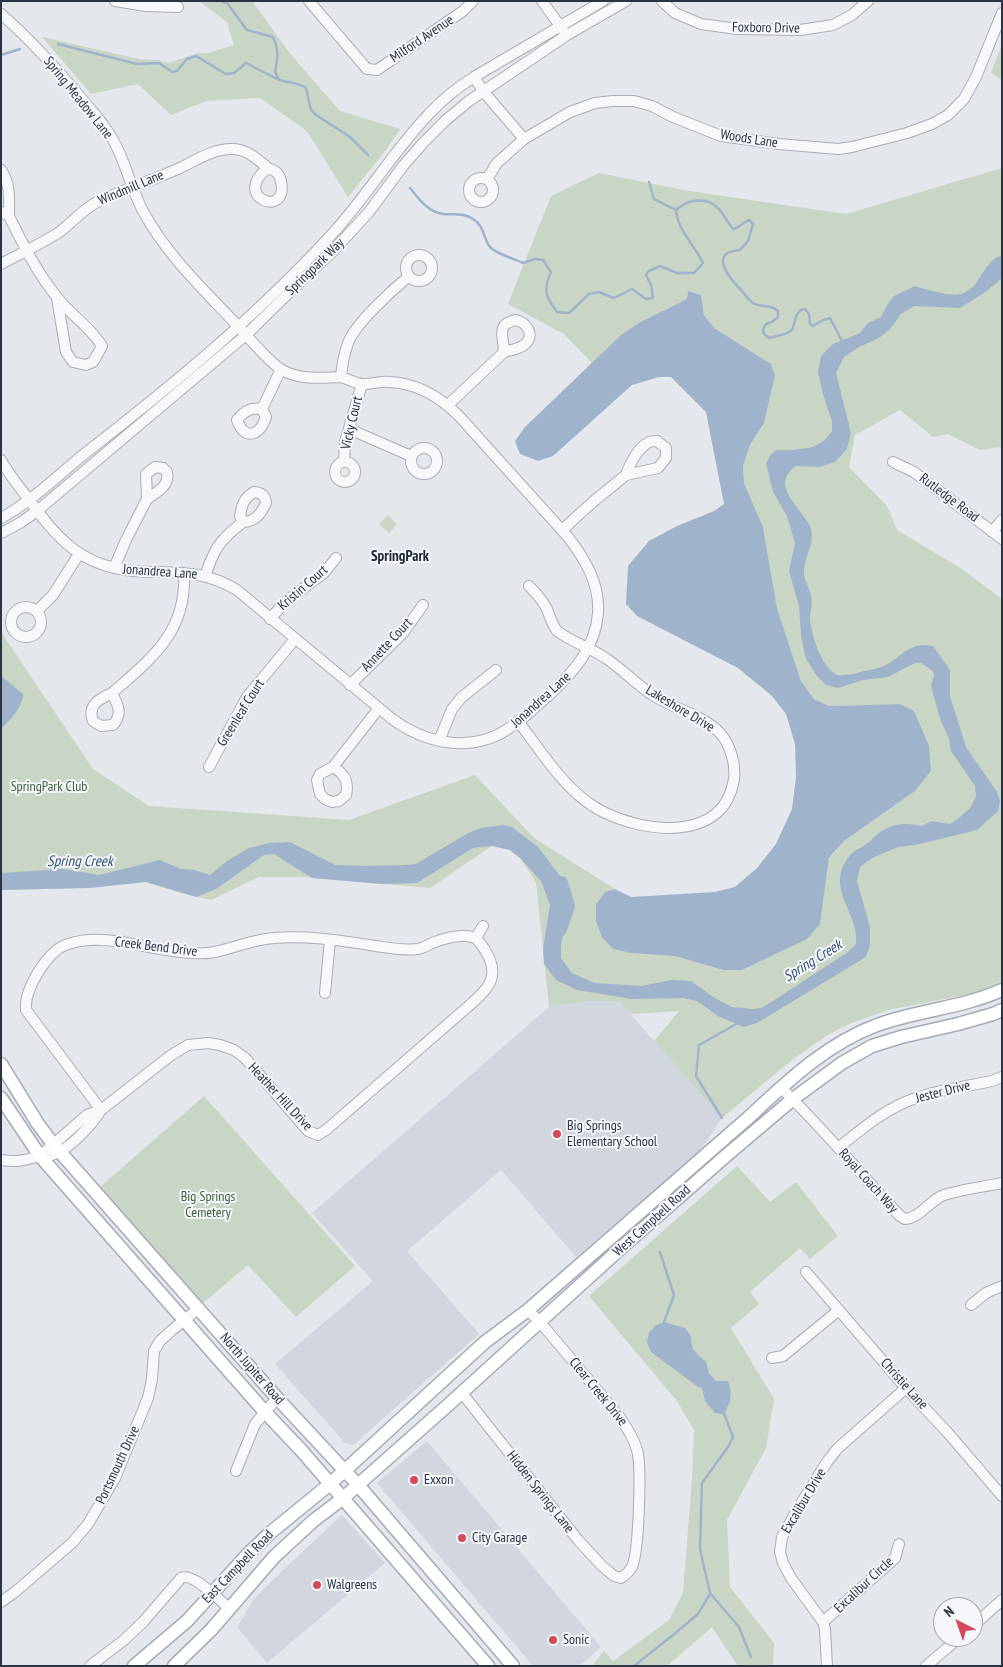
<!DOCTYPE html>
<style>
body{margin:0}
#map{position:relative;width:1003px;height:1667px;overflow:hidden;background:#e4e7ec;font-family:"PT Sans Narrow",sans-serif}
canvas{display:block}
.frame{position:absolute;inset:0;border:2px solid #2b3445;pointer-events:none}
.north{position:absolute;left:933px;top:1597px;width:50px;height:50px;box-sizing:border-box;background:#f4f6f9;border:1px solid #a4a8b1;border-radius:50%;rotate:319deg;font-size:14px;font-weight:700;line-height:20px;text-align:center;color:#2b3445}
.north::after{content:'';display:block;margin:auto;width:18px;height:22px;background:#d1495b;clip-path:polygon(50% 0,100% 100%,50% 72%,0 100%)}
</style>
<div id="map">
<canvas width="1003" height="1667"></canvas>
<div class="frame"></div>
<div class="north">N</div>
</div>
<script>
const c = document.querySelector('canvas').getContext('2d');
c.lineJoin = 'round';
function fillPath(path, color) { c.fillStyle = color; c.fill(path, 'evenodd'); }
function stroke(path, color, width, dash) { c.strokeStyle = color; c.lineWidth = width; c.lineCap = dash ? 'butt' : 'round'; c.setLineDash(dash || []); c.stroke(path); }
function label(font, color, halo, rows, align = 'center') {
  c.font = font + ' "PT Sans Narrow",sans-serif'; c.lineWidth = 4; c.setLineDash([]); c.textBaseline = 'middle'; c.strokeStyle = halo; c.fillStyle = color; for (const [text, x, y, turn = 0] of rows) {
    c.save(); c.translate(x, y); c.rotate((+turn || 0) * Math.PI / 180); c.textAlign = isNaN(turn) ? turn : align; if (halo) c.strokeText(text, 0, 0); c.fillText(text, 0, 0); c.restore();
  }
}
const built = new Path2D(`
 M591,1001H619L722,1118L700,1151L576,1257L501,1170L407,1251L479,1334L353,1445L345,1443L275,1364L373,1281L312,1213L549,1007Z
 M427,1441L601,1647L579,1666H533L377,1483Z
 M342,1515L385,1563L267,1663L237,1627L254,1599L285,1568Z`);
const green = new Path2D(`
 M199,1H252L292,56L340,111L400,129L386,150L348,197L307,131L260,98L206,101L171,115L138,84L91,94L42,37L139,59L159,60L169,63L198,53H209L234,45L227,22Z
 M1002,44V80L991,73Z
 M1002,168V447L980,450L948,434L933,437L900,410L855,435L849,467L887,506L897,530L962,569L1002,599V981L986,991L888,1010L849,1024L826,1036L792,1060L722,1118L654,1041L679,1011L631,1014L619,1001H591L549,1007L536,882L520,858L510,850L492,846L430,888L303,877H259L211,900L181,893L146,882L89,888L1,890V632L93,769L149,806L349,820L475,775L534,838L615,889L605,892L631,953L675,956L723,970L807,939L819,924L829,859L844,841L915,791L931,771L901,704L829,706L814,699L801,681L777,608L763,527L744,483L743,466L750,445L764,423L775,376L771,364L714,329L704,315L701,295L688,291L687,299L640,322L622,334L592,363L564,334L508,304L551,196L599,173L689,191L846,214Z
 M388,515L397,524L389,533L379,524Z
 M204,1096L355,1266L296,1317L248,1265L202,1304L100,1187Z
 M737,1166L770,1202L796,1182L838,1236L810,1259L800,1248L750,1292L759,1304L731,1328L774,1399L766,1448L727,1520L730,1587L774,1643L773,1666H738L712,1627L667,1666H592L604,1651L613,1661L669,1620L683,1593L692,1480L694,1430L677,1401L589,1296Z`);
const water = new Path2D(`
 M1002,255V278L984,293L960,308L914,306L901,314L890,329L879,338L859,347L844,357L836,373L851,433L847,449L835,462L820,467L796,466C769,485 800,506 810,526C816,541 805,556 804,571C803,579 810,588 811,596C813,603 810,611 810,619C811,634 822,670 838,675C843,676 851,674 857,673C866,670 878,669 886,665C904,655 910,641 933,646L950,670V696L966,747L997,792L1000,801L998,811L977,830L915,845L898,847L872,858L860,867L857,881L870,927V945L866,957L757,1023L744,1027L718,1016L697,1001L683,998L631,999L577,990L556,980L544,964L543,949L550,905L541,881L520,858L510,850L492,846L473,848L417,883L381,884L312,878L274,854L264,855L216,889L196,897L146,882L89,888L1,890V873L63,869L99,875L160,860L181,869L194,870L210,875L227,861L249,848L269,843L290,842L335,865L366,866L405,865L416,864L468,833L481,828L503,825L512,827L538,847L560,876L567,894L566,919L561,945V958L572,973L594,983L641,986L671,980L691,981L713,997L732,1007L752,1009L762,1008L848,952L856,944C860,912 822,888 851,854C856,849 864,847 870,841C885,825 901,821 922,826L931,821L950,824L959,818L971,807L976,796L975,786L951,751L949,738L941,722L931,686L934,675L933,671L921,663H915L888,677L863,680L838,688L826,685L817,676L806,659L801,636L799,606L789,571L795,543L787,516L773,492L766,463L771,454L776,450H793L813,447L825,440L832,431V421L823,394L818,372L821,356L833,344L860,333L868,323L881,317L887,305L894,296L915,286C923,289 953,297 960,294C965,293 974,287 976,283C984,272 988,260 1002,255Z
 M688,291L701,295L704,315L714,328L771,364L775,376L764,423L750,445L743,466L744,483L763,527L777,608L801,681L814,699L829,706L900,704L914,711L929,746L931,771L915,791L844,841L829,858L820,924L807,939L742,970H723L675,956L631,953L613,949L602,937L596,921V904L605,892L615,889L631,897L715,892L735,887L757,868L776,844L792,809L796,777L795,744L786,714L772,696L738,668L637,616L626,604L628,566L649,541L677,526L714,511L724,504L706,412L671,377H659L632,385L553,456L538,461L520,454L515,441L525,427L622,334L640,322L687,299Z
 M1,676L23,694C23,707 10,720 1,729Z
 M664,1322L685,1328L691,1336C690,1348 696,1355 706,1361L709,1373L716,1381H728C733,1394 731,1402 724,1414L715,1413L705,1401L702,1388L697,1386L651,1352L647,1342L649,1333L655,1326Z`);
const stream = new Path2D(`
 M221,1L227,3L247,30L273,37C279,50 278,58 275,72L279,80C288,83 298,82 306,88L311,110L316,115L350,137L368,155
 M58,44L137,64L159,63L172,72L177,71L187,59L196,56L226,74L234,73L246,63L279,80
 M1,55L20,49
 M649,182L654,199L676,210
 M410,188C419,199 428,212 443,214C455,215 462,212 473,219C486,227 482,239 491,248C497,254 515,259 523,263L535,259L543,260L551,272C543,290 545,296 557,312L569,313L589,294L599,292L614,298L632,289L646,299L653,298L651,285L646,275L649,271L660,266L677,273H694L703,263C695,246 677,229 676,210C688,199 707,196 719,209C724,215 728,223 733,229C739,228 743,222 749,220L753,224L748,241L740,250C707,252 730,279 742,291C745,295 749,300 753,303C761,308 771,304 778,311V317L772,322L766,324L763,330L764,334L769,338L785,334L792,330C796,322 794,311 805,309L809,314L810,324L813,326L823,320L830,318L843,343
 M722,1118L696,1076L699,1045L738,1023
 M660,1252L674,1295L664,1322L665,1324
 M723,1411L733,1437L728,1447L702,1483L700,1549L710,1593L739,1627L751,1657
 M634,1666L673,1635L698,1614L710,1594`);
const river = new Path2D(`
 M560,929L568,906L561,883`);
const minor = new Path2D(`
 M115,1L146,6L178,7
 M309,1L367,69L377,70L463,11L473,1
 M542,1L563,30
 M662,1L675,13L701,24L737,29L800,30L833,25L852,15L868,1
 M1,14C31,40 57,69 82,99C90,109 99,118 106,129C124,153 129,185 143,211C166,254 201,287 234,322C249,337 262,355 279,368C296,380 319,378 338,377C347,377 354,384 363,384C372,384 381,381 389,382C417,383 440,397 459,416L568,537C585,559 600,584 598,613C596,647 573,673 549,695C536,707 522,720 508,729C470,754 424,743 391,718L237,590C201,568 172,574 133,571C80,566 57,538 27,497C18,485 8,473 1,460
 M474,77L483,91L524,139
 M268,168C276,171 279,173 281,181C289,220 230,197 268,168Z
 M1,170C11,184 9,200 9,216L1,212
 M469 190a12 12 0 1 1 24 0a12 12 0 1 1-24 0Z
 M487,179L497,163L524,139L570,112L595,103L613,101H634L652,106L673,117L721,136L779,144L838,149L852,147L907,133L932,124L948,115L964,99L976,77L1002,13
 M9,216C23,244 37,273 57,297C70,315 90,326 102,346L93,362L86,365L73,362L66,352L57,298
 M406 268a13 13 0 1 1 26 0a13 13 0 1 1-26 0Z
 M1,264C20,254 40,244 58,233C72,223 82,210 97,202C125,189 154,180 182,167C198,159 213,149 232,149C247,149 257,159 268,168
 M516,320C527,323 536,336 524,345C519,349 511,350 504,352C504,337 495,324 516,320Z
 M341,377C342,365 344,354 348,343C356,323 391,291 408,277
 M448,405L504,352
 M262,409C251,407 243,412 237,420C245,442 260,435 266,417L262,409L281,369
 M349,429L411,456
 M411 461a13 13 0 1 1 26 0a13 13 0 1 1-26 0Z
 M335 472a10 10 0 1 1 20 0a10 10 0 1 1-20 0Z
 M344,462L345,442L362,384
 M893,462L914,472L1002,539
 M254,492C262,493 265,495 266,503C261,514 255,522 243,522L240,516C242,504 244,498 254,492Z
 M1,518C34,500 59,474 88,451C174,384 259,314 333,233C368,195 394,150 430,113C443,99 458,87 474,77L603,1
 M562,530L594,501L626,475C629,465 637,450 646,444C649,441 654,441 657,441L666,448V458L658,468L626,475
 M992,532L1002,520
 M1,533L20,523L37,511L246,335L302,280L333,251L369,212L403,166L423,143L446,120L469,101L567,35L626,1
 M114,568L126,540L147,499L146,474L155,467L163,468L167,472C170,486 157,492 147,499
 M205,576C215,547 219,541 243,522
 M11 622a15 15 0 1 1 30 0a15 15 0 1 1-30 0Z
 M37,611L53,595L79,554
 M270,619L285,602L324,573L336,558
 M350,685L403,633L423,605
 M112,693C152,658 187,632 184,573
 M112,693C118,705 123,714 113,725L101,726L93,721C87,705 99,699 112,693Z
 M518,721C541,751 563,788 596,808C639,833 724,845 734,779C736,764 730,744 720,733C703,715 675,709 654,696C637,685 623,670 607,659C591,648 572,642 557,631C552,624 550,617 547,609C542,599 536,593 529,586
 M439,741L452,709L462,697L496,670
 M209,767L247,697L295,639
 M333,767C345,774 349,782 346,795L339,801L332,802L325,799L320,794L317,780L320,774L333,767L379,708
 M476,938L483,926
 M325,993L330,940
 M781,1088C823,1128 860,1174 900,1216L905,1219C920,1218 930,1200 944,1195C963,1189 983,1187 1002,1183
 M838,1148C863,1128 886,1108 916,1098C938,1090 969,1086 992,1081L1002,1077
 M40,1156L87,1115L101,1110L170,1056L188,1045L208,1043L220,1045L234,1050L245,1058L308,1131L318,1135L326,1130L471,1004C476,999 484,993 488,986C499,969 487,951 476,938C472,937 466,935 461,936C453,936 440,940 432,943C428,945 423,948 418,949C404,951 390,948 376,946C343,941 308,935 274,938C256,939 240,946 223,950C210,954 195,954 181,952C145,949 105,932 68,944C48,950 24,989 26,1010L101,1110
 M1,1160C16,1162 22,1161 36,1157C42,1156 47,1156 52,1155C69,1150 92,1125 101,1110
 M806,1272L906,1388L948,1433L1002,1496
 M971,1305L986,1293L1002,1286
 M772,1358L783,1356L839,1310
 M462,1393L578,1540L602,1566L614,1576L621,1578C626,1575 629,1572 632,1567C639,1552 641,1472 638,1454C635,1440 627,1428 619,1416L540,1322L528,1310
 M236,1471L255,1424L277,1398
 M1,1602L15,1592L72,1543L88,1524L115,1478L148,1398L152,1379L154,1351L160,1341L171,1331L199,1308
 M823,1622L895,1558L899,1544
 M973,1626L1002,1600
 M90,1666L124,1640L143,1622L181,1578C193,1572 220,1601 230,1609
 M827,1666L825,1629L823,1622L791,1578L783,1563L780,1552L782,1537L797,1510L827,1462L837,1449L906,1388
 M926,1666L960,1637`);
const major = new Path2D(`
 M1,1064L38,1124L53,1144L277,1398L358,1485L513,1666
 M1,1098L40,1156L264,1411L301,1450L488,1666
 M134,1666L187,1621L248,1554L270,1533L330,1484L485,1342L528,1310L748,1118C787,1082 826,1044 877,1025C918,1010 962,1008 1002,990
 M174,1666L211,1630L274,1557L313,1521L342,1499L447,1406L620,1249L728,1154L793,1099L842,1063L872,1046L901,1037L958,1024L993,1014L1002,1010`);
const markers = [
 [557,1134,5,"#d1495b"],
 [414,1480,5,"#d1495b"],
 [462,1538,5,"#d1495b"],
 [317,1585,5,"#d1495b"],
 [553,1640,5,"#d1495b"]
];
const streetNames = [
 ["Foxboro Drive",766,28,1],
 ["Milford Avenue",422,39,-34],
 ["Spring Meadow Lane",78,98,51],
 ["Woods Lane",749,139,9],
 ["Windmill Lane",131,188,-23],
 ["Springpark Way",315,267,-44],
 ["Vicky Court",352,423,-77],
 ["Rutledge Road",949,498,37],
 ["Jonandrea Lane",160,572,4],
 ["Kristin Court",303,588,-41],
 ["Annette Court",387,645,-47],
 ["Jonandrea Lane",541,700,-42],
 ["Lakeshore Drive",680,709,31],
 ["Greenleaf Court",241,713,-58],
 ["Creek Bend Drive",156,947,7],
 ["Jester Drive",943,1092,-14],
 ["Heather Hill Drive",280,1097,47],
 ["Royal Coach Way",868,1181,48],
 ["West Campbell Road",652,1221,-42],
 ["North Jupiter Road",252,1369,49],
 ["Christie Lane",904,1384,48],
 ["Clear Creek Drive",598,1392,51],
 ["Portsmouth Drive",118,1465,-65],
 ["Hidden Springs Lane",540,1492,52],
 ["Excalibur Drive",804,1501,-59],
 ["East Campbell Road",238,1567,-46],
 ["Excalibur Circle",864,1585,-43]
];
const parkNames = [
 ["SpringPark Club",49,787],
 ["Big Springs",208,1197],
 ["Cemetery",208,1213]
];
const poiNames = [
 ["Big Springs",567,1126],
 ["Elementary School",567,1142],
 ["Exxon",424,1480],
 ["City Garage",472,1538],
 ["Walgreens",327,1585],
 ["Sonic",563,1640]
];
const neighbourhoodNames = [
 ["SpringPark",400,557]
];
const waterNames = [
 ["Spring Creek",80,862],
 ["Spring Creek",813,961,-32]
];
fillPath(built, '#d2d6de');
fillPath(green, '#c9d6c5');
fillPath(water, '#9fb4cc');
stroke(stream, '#9fb4cc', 2.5);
stroke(river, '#9fb4cc', 14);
stroke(minor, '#a9aeb7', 12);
stroke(major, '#a3abb8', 15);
stroke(minor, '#f7f8fa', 10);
stroke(major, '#fff', 12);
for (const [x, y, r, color] of markers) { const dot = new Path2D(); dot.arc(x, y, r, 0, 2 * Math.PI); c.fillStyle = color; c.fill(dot); stroke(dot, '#f4f6f9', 2); }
label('14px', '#2b3445', '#f4f6f9', streetNames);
label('14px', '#3f6138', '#f4f6f9', parkNames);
label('14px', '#2b3445', '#f4f6f9', poiNames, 'left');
label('bold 15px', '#1d2536', '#f4f6f9', neighbourhoodNames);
label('italic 15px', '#34527a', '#f4f6f9', waterNames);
</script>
